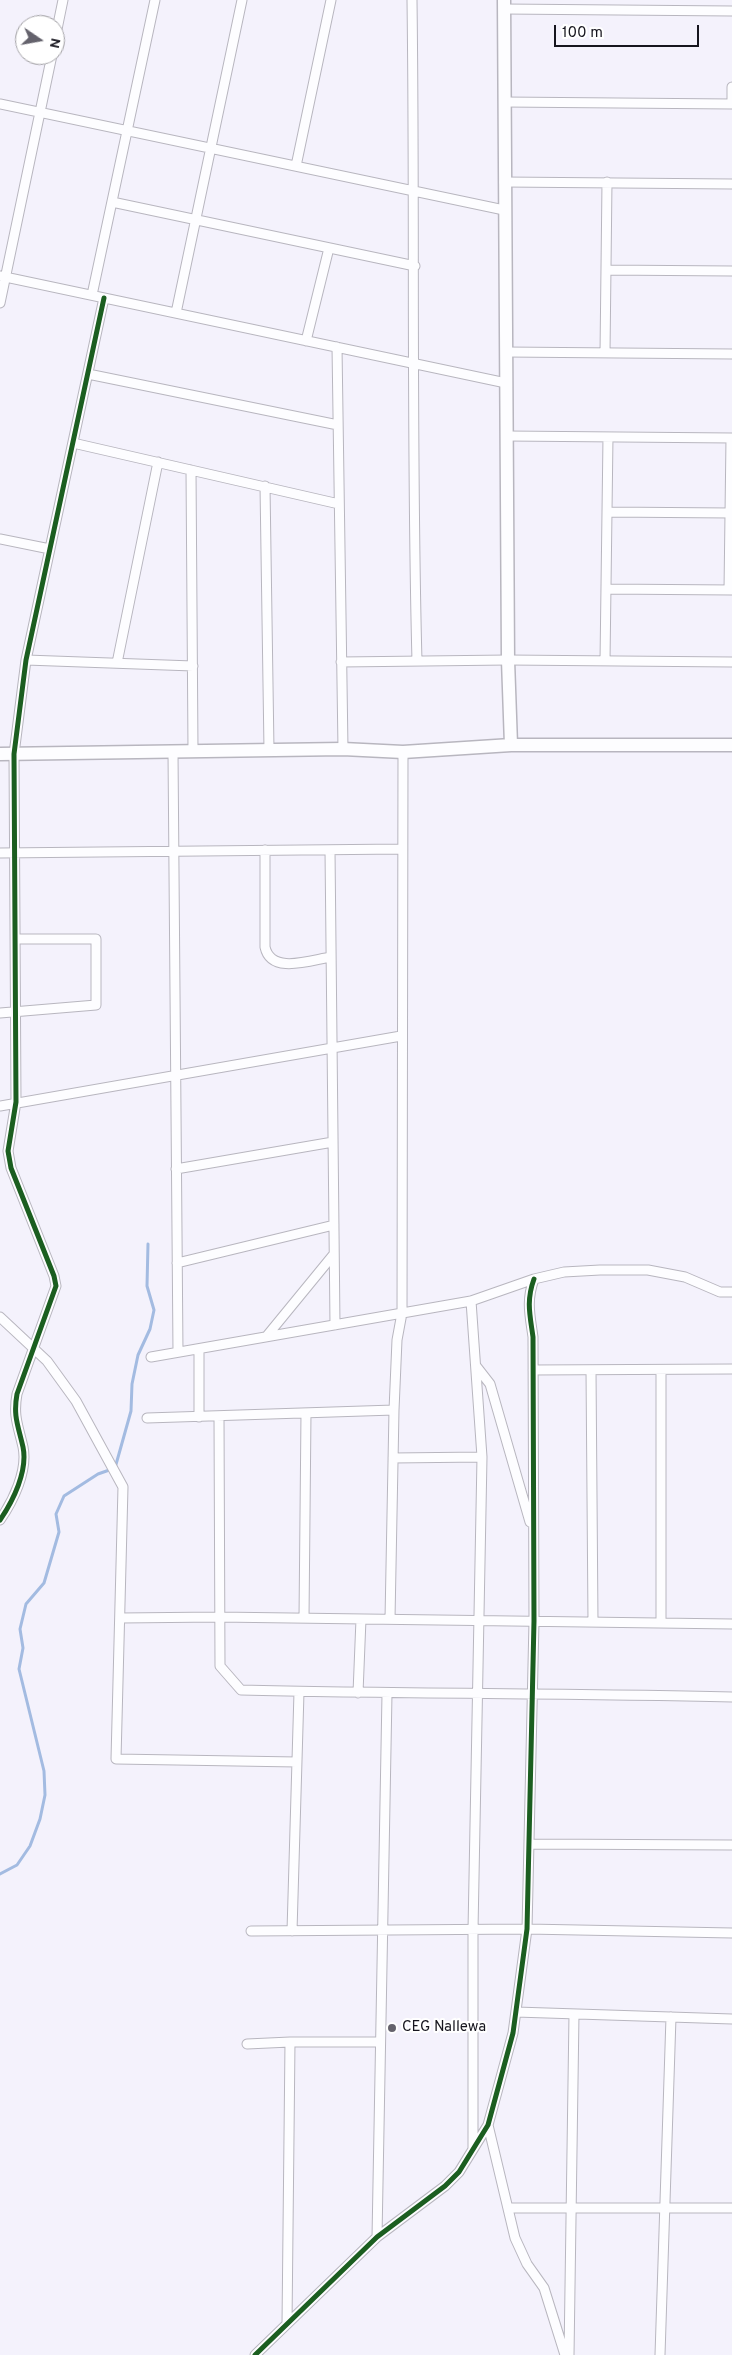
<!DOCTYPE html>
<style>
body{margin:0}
#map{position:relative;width:732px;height:2355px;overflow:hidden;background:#f4f2fc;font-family:Overpass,sans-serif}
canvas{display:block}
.north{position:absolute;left:15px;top:15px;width:50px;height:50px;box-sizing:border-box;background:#fff;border:1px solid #a2a1a5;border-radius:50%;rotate:102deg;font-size:14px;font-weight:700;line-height:20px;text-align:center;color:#16151e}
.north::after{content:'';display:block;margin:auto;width:18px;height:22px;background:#64626c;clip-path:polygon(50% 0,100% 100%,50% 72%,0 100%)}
.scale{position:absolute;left:554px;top:25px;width:145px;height:22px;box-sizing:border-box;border:2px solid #16151e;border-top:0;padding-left:6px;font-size:15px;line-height:18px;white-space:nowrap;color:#16151e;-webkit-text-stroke:4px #fff;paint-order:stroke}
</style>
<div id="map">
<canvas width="732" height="2355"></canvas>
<div class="north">N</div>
<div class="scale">100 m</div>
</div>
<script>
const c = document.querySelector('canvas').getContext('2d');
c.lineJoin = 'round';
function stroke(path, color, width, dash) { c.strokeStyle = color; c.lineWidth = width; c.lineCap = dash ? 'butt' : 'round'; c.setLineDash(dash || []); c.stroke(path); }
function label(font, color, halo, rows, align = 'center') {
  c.font = font + ' Overpass,sans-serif'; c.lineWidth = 4; c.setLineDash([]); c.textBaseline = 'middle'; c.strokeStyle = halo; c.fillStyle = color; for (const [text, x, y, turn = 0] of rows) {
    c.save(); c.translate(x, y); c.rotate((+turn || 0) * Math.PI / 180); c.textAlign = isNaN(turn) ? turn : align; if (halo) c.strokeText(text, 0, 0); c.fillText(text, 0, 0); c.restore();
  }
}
const stream = new Path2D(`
 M0,1874L17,1865L30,1846L40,1819L45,1795L44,1771L19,1669L23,1648L20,1629L26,1604L44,1583L59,1532L56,1514L64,1496L98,1474L115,1468L131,1411L132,1384L138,1355L150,1329L154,1310L147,1286L148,1244`);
const street = new Path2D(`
 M412,0C415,220 411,441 417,661
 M504,9L732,11
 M55,39L63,0
 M504,102L732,104
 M0,104L504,210
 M732,104V87
 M296,166L331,0
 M504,182L732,184
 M112,202L415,266
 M606,270L732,271
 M0,276L506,383
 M92,295L155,0
 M0,303L52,55
 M176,313L242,0
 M306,341L329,248
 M337,347L343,749
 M506,352L732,354
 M605,353L607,182
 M88,374L338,425
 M507,436L732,438
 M73,443L339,504
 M191,470L193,750
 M265,486L269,750
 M607,512L730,513
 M0,539L50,549
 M606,589L732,590
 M729,590L731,438
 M26,660L193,666
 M605,661L608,437
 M341,662L508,660L732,662
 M117,663L158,462
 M173,752L178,1352
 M265,850V947C271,975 311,960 331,957
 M330,850L335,1325
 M0,853L402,849
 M0,1013L96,1005V939H15
 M0,1106L401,1036
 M176,1169L333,1142
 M177,1263L334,1225
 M471,1301L482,1457L473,1930V2148
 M0,1317L47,1361L76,1401L123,1487L116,1759L297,1762
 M266,1337L334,1254
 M151,1357L471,1301L534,1279L564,1272L600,1270H648L685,1277L720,1292H732
 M476,1366L490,1384L530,1522
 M533,1370L732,1369
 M591,1370L593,1622
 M661,1370V1623
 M219,1416L220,1666L241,1690C405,1694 568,1693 732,1697
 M199,1417V1349
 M147,1418L394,1410
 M393,1458L482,1457
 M0,1520C13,1501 28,1471 23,1447C18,1425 13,1416 17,1394L56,1286L54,1276L11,1168L8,1151L16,1102L14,754L26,660L104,298
 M121,1618L218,1617L732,1624
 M304,1618L306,1413
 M390,1619L394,1410L397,1340L402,1313L403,752
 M358,1693L361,1619
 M531,1844L732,1845
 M251,1931L527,1929L732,1933
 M292,1931L299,1692
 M516,2012L732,2019
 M247,2044L290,2042H380
 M488,2125L515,2238L527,2264L544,2288L565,2355
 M509,2208H732
 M377,2237L387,1694
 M287,2324L290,2042
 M255,2355L377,2237L445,2186L459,2172L488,2125L513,2033L527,1929L534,1621L533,1337C530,1315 526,1301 534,1279
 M569,2355L574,2014
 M660,2355L671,2017`);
const secondary = new Path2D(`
 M504,0L508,660L511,745
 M0,754L343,749L403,752L511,745H732`);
const cycleway = new Path2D(`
 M0,1520C13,1501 28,1471 23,1447C18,1425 13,1416 17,1394L56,1286L54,1276L11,1168L8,1151L16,1102L14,754L26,660L104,298
 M255,2355L377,2237L445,2186L459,2172L488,2125L513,2033L527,1929L534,1621L533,1337C530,1315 526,1301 534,1279`);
const markers = [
 [392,2028,5,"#64626c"]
];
const poiNames = [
 ["CEG Nallewa",402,2028]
];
stroke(stream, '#a3bbe1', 3);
stroke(street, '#b8b6bf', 11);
stroke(secondary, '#b8b6bf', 15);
stroke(street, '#fdfdff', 9);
stroke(secondary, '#fdfdff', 12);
stroke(cycleway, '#1b5e20', 5);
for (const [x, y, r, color] of markers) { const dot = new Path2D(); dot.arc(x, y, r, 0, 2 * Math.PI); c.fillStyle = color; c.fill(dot); stroke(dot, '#fff', 2); }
label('15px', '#16151e', '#fff', poiNames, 'left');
</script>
